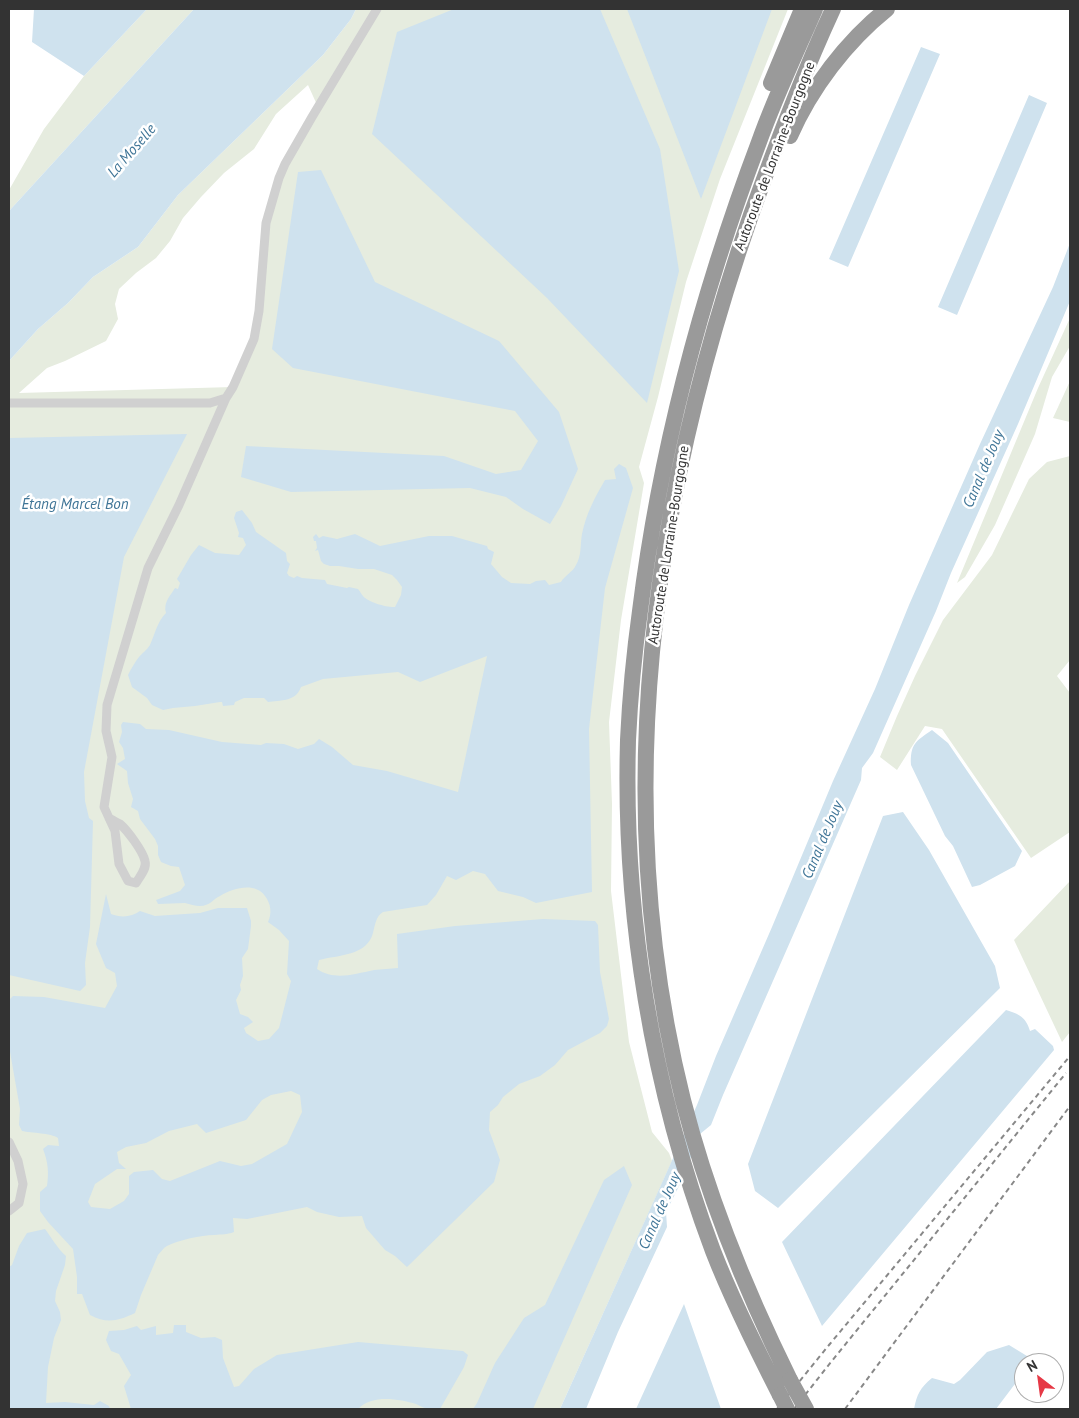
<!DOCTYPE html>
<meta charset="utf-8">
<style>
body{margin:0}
#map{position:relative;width:1079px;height:1418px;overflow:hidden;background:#fff;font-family:"PT Sans",sans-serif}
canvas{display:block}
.frame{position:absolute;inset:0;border:10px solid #333;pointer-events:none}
.north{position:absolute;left:1014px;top:1353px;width:50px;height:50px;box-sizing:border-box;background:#fff;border:1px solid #adadad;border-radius:50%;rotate:330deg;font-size:14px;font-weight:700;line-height:20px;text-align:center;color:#333}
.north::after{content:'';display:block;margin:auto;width:18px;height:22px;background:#e63946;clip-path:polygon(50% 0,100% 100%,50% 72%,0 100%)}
</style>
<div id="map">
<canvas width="1079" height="1418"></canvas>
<div class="frame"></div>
<div class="north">N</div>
</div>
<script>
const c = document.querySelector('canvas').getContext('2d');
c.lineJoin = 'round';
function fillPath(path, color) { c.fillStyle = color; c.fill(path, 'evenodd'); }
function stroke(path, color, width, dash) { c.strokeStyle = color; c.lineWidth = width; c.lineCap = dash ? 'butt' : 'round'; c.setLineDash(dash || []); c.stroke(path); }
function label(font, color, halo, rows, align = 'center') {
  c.font = font + ' "PT Sans",sans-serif'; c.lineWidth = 5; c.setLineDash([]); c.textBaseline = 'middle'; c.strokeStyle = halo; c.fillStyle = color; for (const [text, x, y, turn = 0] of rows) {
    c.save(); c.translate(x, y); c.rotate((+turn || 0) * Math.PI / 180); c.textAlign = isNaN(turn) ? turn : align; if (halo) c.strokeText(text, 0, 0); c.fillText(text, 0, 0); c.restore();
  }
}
const green = new Path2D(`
 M147,9H194L9,211V190L44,129L84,76Z
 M356,9H788L720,179L686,282L658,397L639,467L644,483L621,620L609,722L612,804L611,891L629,1042L652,1132L669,1153L672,1161L560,1409H9V361L38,329L68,303L93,277L138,247L178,195L323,55L351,19ZM308,85L318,107L279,178L266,223L254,338L233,387L19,393L47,368L65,361L106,341L118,319L115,304L119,289L136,273L156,258L170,241L183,218L201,197L224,173L254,149L276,114Z
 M1070,318V346L1052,377L1035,434L995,525L965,577L957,583L1038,388Z
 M1070,381V422L1053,418Z
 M1070,456V620L1069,623L1070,624V660L1057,676L1070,693V832L1031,858L942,729L925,726L897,770L880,757L897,716L915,676L943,620L992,555L1029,479L1047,462Z
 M1070,881V1032L1062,1042L1014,940Z`);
const water = new Path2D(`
 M34,9H147L84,76L32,42Z
 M194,9H356L351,19L323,55L178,195L138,247L93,277L68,303L38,329L9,361V211Z
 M454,9H600L660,149L679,271L647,403L547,298L372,134L397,32Z
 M627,9H772L701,199Z
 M921,47L940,54L848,267L829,259Z
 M1029,95L1047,103L957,315L938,307Z
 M321,170L375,282L499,341L559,412L578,469L561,506L550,524L523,509L506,497L470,488L291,492L241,477L246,446L444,456L496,474L521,470L538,441L515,411L293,368L272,349L298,172Z
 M1070,243V301L1018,424L951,573L936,611L873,753L862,768L861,780L723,1095L711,1125L700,1134L681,1182L666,1212L667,1227L618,1332L586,1409H560L697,1105L716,1056L772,927L833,781L875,689L909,605L980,444L1053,287Z
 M187,434L124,557L84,772L85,801L89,818L93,821L90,927L85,963L86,985L80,991L9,975V438Z
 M619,464L626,468L633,488L605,588L589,729L592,892L536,903L523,897L498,891L485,874L473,871L456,880L447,876L436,895L427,905L383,912C376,916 375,925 373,933C367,956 338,955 319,960L317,969C335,981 354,974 374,970C382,969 390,969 398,968L397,934L455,926L543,919L595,921L598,925L600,972L609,1019L607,1026L600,1033L568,1050L555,1065L540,1076L519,1084L503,1097L498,1105L490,1112L489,1130L500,1160L494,1182L407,1267L395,1256L385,1250L366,1228L362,1216L339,1217L317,1212L307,1207L247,1219L233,1218L234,1232C226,1235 223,1234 214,1235C201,1235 179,1240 167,1246C163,1248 161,1252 158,1255L141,1295L135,1313C118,1321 107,1324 90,1315L82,1294H77V1277L73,1249L48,1222L40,1211V1192L47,1186C49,1172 48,1162 43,1149L48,1145L59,1146L58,1138C51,1133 31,1133 22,1131L19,1125L20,1109L9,1046V1000L13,996L44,997L105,1008L117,986L115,973L106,968L96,944L106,894L111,914C121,918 132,917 140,911L155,916L200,913L218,908H247L251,921V926L248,949L242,958L243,976L240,985L241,990L236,1000L240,1014L248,1017L253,1022L244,1028L246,1033L258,1041L269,1039L279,1028L291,981L287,974L289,941L279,930L268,922C272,913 271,904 265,896C255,882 233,888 220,896C213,899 210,906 200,906C195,906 190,904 185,903C176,903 167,904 158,904L156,900L180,891L185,885L179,867L171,866L161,862L158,855V846L155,839L140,819L138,811L131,807L133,799L128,783L127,771L117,764L125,759L123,748L119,742L122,732L121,725L123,722L140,724L146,729L169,730L222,742L261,745L266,743L284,744L298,749L314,744L319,739L332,747L353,765L387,771L458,792L487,656L420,682L398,672L323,679L301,687C296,702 280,700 268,702L264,698H244L235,702L234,705L223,706L222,702H220L195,706L173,708L163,710L152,705L147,698L132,687L128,675C131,669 135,662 139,657C142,653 147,650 150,645C155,634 157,622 166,613C163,603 170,596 175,588L178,589L180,583L177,579L191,555L199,545L215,553L239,555L246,545L243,538L238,537L239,533L234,518L236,512L242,510L252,523L256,532L286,553L287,561L290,564L287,573L289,576L294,578L297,576L302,578L325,580L327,584L347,588L349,587L358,589C360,591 361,594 363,596C367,602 389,608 395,607L401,595L402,587L397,580L392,575L374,569H358L339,566H330L324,564L321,561L318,550L315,551L317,548L316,541H314L313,537L316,534L319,538L323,536L337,539L355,534L380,546L429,536H452L487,546L488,549L494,552L491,564L502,577L511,583L530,584L536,581L545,580L549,585L561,582C565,575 573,572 576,565C582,555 580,544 582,534C586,514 595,497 605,480L616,479L614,469ZM291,1091L300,1095L302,1112L287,1144L252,1164L241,1166L220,1161L170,1181L162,1179L153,1170L134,1172L129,1176V1194L124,1201L110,1209L91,1207L88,1202L95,1184L117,1169H126L119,1163L117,1152L126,1147L146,1143L169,1131L197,1124L206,1133L246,1120L262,1100L271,1095Z
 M932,730L948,743L1022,851L1015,866L980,885L972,887L953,846L945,836L911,765C910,744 916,741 932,730Z
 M903,812L929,850L995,966L1000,988L778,1208L755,1191L748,1164L883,816Z
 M1006,1010C1019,1014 1026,1017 1030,1031L1035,1029L1053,1046L1054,1050L822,1326L782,1242Z
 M624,1166L632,1185L533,1409H473L477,1403L495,1363L524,1318L545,1305L604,1180Z
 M45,1229C52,1238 57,1248 66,1256L65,1265L56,1291L55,1301L60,1312L61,1320L54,1338L48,1367L46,1403L65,1402L94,1405L100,1401L109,1406L110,1409H9V1267L12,1265L19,1246L27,1233Z
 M684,1304L721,1409H636Z
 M174,1325H186V1332L201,1338L215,1337L222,1340L223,1358L234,1387L239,1386L254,1369L277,1355L358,1342L463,1351L468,1355L464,1367L440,1409C436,1409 431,1410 428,1409C424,1408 420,1406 416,1404C399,1399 372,1394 358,1409H131L124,1386L131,1375L119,1354L111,1351L106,1340L109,1331L124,1330L137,1326L141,1330L156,1326V1335L173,1333Z
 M1009,1345L1027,1356L1028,1363H1024V1372L996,1409H914C917,1394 920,1388 932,1378L954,1384L960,1380L987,1352Z`);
const minor = new Path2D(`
 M9,403H210L226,398
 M109,818C112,820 116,822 120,824C127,830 143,851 145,861C147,869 140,876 136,883L128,881L119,864L115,831L104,807L112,757L106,731L107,705L148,568L179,505L226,398L233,387L254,339L259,311L266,223L279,178L285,164L312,117L377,9
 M9,1142L18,1161L23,1184L19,1203L9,1211`);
const motorway = new Path2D(`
 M771,83L802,9
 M790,136C811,88 846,42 887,9
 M790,1380C746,1291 708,1198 683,1100C609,804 652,499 751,215C776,145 802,76 833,9
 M780,1395C756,1348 732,1300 713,1251C652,1089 623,913 628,740C630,697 634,654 640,611C660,451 702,293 759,142C775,97 796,53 815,9`);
const rail = new Path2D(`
 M777,1409L829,1345L1070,1056
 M794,1409L831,1362L1066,1073
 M845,1409L1070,1106`);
const motorwayBridge = new Path2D(`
 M790,1380L806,1409
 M780,1395L787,1409`);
const streetNames = [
 ["Autoroute de Lorraine-Bourgogne",775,156,-69],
 ["Autoroute de Lorraine-Bourgogne",669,545,-81]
];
const waterNames = [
 ["La Moselle",132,151,-49],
 ["Canal de Jouy",984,469,-67],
 ["Étang Marcel Bon",75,505],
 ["Canal de Jouy",823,840,-67],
 ["Canal de Jouy",660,1211,-66]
];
fillPath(green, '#e6ecdf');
fillPath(water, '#cfe2ee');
stroke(minor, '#d0d0d0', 9);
stroke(motorway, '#9a9a9a', 16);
stroke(rail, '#888', 2, [5, 4]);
stroke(motorwayBridge, '#9a9a9a', 16);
label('14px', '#333', '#fff', streetNames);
label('italic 15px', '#3f7597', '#fff', waterNames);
</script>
